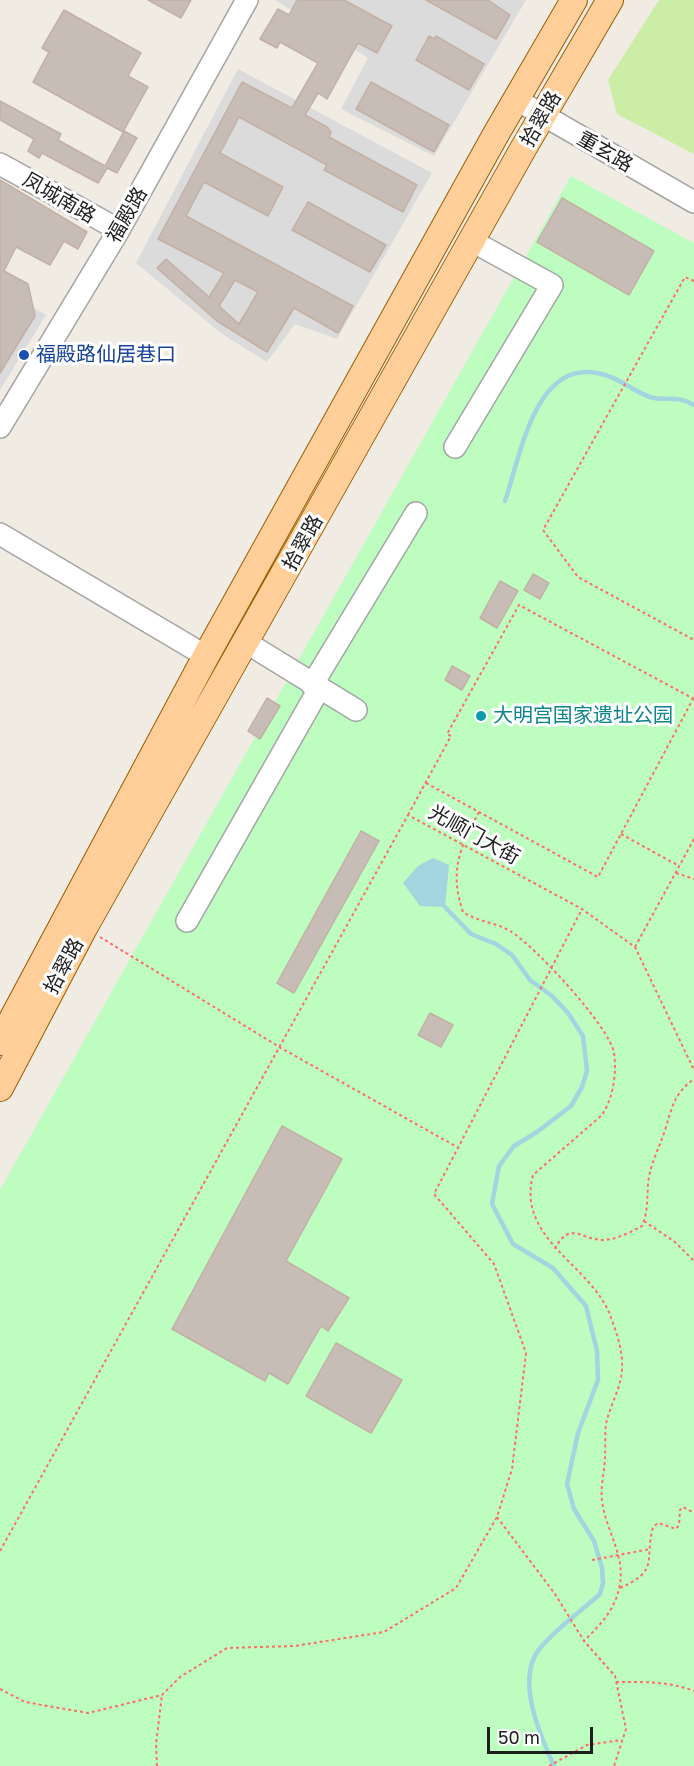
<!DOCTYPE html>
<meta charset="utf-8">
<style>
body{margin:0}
#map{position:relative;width:694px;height:1766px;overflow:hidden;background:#f0ebe3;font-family:"Golos Text",sans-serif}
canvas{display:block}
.scale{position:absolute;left:487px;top:1727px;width:106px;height:27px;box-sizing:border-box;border:3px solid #1e1e1e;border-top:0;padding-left:8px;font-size:18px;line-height:21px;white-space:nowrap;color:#1e1e1e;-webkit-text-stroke:4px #fff;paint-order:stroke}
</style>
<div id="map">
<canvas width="694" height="1766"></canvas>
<div class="scale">50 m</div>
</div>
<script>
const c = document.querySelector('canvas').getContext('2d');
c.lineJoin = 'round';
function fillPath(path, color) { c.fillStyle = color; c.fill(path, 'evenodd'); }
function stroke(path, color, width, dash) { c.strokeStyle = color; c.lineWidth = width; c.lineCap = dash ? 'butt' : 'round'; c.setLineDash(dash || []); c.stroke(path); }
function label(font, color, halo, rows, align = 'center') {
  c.font = font + ' "Golos Text","Noto Sans SC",sans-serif'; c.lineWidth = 6; c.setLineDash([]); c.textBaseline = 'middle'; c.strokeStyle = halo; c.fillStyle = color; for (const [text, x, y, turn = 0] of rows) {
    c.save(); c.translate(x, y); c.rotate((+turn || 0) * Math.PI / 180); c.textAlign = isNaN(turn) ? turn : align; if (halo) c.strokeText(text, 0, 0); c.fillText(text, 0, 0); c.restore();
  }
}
const residential = new Path2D(`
 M275,0H526L434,156L341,109L368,58Z
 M238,69L432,173L337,339L295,324L267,362L222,334L136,263Z
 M0,288L46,315L0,390Z`);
const grass = new Path2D(`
 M659,0H694V154L617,114L608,80Z`);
const park = new Path2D(`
 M571,176L694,243V1766H0V1190Z`);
const water = new Path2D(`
 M433,858L449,865L445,907L420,906L403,883L418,866Z`);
const stream = new Path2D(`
 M505,501C521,455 536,350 608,376C623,381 635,392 650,397C666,402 676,394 694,405
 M445,907L471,934L496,944L512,955L530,980L552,996L568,1013L583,1036L587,1071L582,1087L571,1106L537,1132L514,1146L499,1166L492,1204L513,1244L553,1268L586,1306L597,1351L598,1380L578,1433L567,1484L574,1509L594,1541L602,1568L603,1583L600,1594C581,1611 558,1627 541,1647C514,1677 540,1735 554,1766`);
const building = new Path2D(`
 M148,0H191L181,18Z
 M297,0H344L392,26L377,53L358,43L327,99L318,93L305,115L327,127L331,132L329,137L417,185L403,212L324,170L327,165L239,117L220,153L283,187L268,216L204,182L186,216L353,306L338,333L294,308L267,352L217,321L157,268L166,259L209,297L224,273L158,239L242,82L292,108L318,63L280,42L277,48L260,39L278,9L289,15ZM235,280L258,292L239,324L219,306Z
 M426,0H488L510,15L496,39Z
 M64,10L141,53L128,76L148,87L123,132L33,82L49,52L42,48Z
 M429,36L434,39L436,36L484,64L469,90L416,60Z
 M371,82L449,125L434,152L356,109Z
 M0,101L61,134L58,140L105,166L124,131L137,138L117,173L107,168L98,183L42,153L39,158L28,151L34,139L0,120Z
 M0,180L87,232L78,249L64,241L50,265L16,247L4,271L28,284L35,316L0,373Z
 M562,198L654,251L629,295L537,242Z
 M308,202L386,245L370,272L292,230Z
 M533,574L549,583L540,599L524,590Z
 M500,581L518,591L497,628L480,618Z
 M452,666L470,676L462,690L445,680Z
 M267,698L280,706L260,739L248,731Z
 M361,831L379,841L294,993L277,983Z
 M430,1013L453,1025L441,1047L418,1035Z
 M282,1126L342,1159L286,1261L349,1298L328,1331L321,1326L288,1384L269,1373L265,1381L172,1329Z
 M336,1343L402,1380L371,1433L306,1396Z`);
const path = new Path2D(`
 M694,281L685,277L543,530L578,577L694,640
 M426,783L598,877L693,699
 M479,812C460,847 449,871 463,912C478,922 495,922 510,931C534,945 610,1027 614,1053C617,1074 613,1098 602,1115L533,1175C516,1239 591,1265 610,1315C616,1331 623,1350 622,1368C622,1385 611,1404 607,1420C604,1431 606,1445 605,1456C605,1471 600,1486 602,1501C606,1532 627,1557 619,1589C614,1611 599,1626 584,1641
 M408,815L451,736L447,734L519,605L694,699
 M621,834L679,866
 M676,873L694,879
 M100,937L281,1048L457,1147
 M635,947L694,839
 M644,1221L675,1242L694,1261
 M555,1249C570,1219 582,1241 605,1240C617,1239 631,1232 642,1226C648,1212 647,1199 648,1184C650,1164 659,1149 665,1130C672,1108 674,1093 694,1079
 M497,1517L555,1594L584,1641L615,1676L626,1729L614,1766
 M0,1551L408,815L582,909L635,947L694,1070
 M592,1560L650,1549
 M620,1588C660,1570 644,1562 653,1527L658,1523L676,1529L679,1525L680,1510L683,1507L694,1513
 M616,1682C643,1682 668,1681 694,1691
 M0,1689L25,1702L88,1713L162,1695L180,1677L227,1648L294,1646L384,1632L456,1588L497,1517L512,1469L526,1353L494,1264L434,1194L582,909
 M157,1766L156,1744L162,1695
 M549,1766L587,1745L622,1740`);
const minor = new Path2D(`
 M517,100L694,202
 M0,164L119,230
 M0,427L119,230L247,0
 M455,447L552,285L472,241
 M0,534L206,656
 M247,643L356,710
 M312,685L416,513
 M187,921L319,689`);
const major = new Path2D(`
 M0,1042L206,656L496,134L574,0
 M0,1088L84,928L523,149L610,0`);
const markers = [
 [24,355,6,"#1a4fb4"],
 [481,716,6,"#0f9aa8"]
];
const streetNames = [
 ["拾翠路",541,119,-60],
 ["重玄路",605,152,30],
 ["凤城南路",59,198,30],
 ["福殿路",127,215,-60],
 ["拾翠路",303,543,-61],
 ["光顺门大街",474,835,29],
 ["拾翠路",64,966,-62]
];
const transitNames = [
 ["福殿路仙居巷口",36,355]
];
const cultureNames = [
 ["大明宫国家遗址公园",493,716]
];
fillPath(residential, '#dcdbdb');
fillPath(grass, '#cceda6');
fillPath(park, '#bdfdbf');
fillPath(water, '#a1d5e0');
stroke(stream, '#a1d5e0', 4.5);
fillPath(building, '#c8bdb6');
stroke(building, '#c2b0a5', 1.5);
stroke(minor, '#a5a5a5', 24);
stroke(major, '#985e00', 28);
stroke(path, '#ff6d65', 2, [3, 3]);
stroke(minor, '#fff', 21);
stroke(major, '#ffce99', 26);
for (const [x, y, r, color] of markers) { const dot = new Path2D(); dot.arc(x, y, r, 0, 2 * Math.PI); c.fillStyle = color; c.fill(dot); stroke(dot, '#fff', 2); }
label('20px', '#1e1e1e', '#fff', streetNames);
label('20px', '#164399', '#fff', transitNames, 'left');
label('20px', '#0d838f', '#fff', cultureNames, 'left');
</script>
